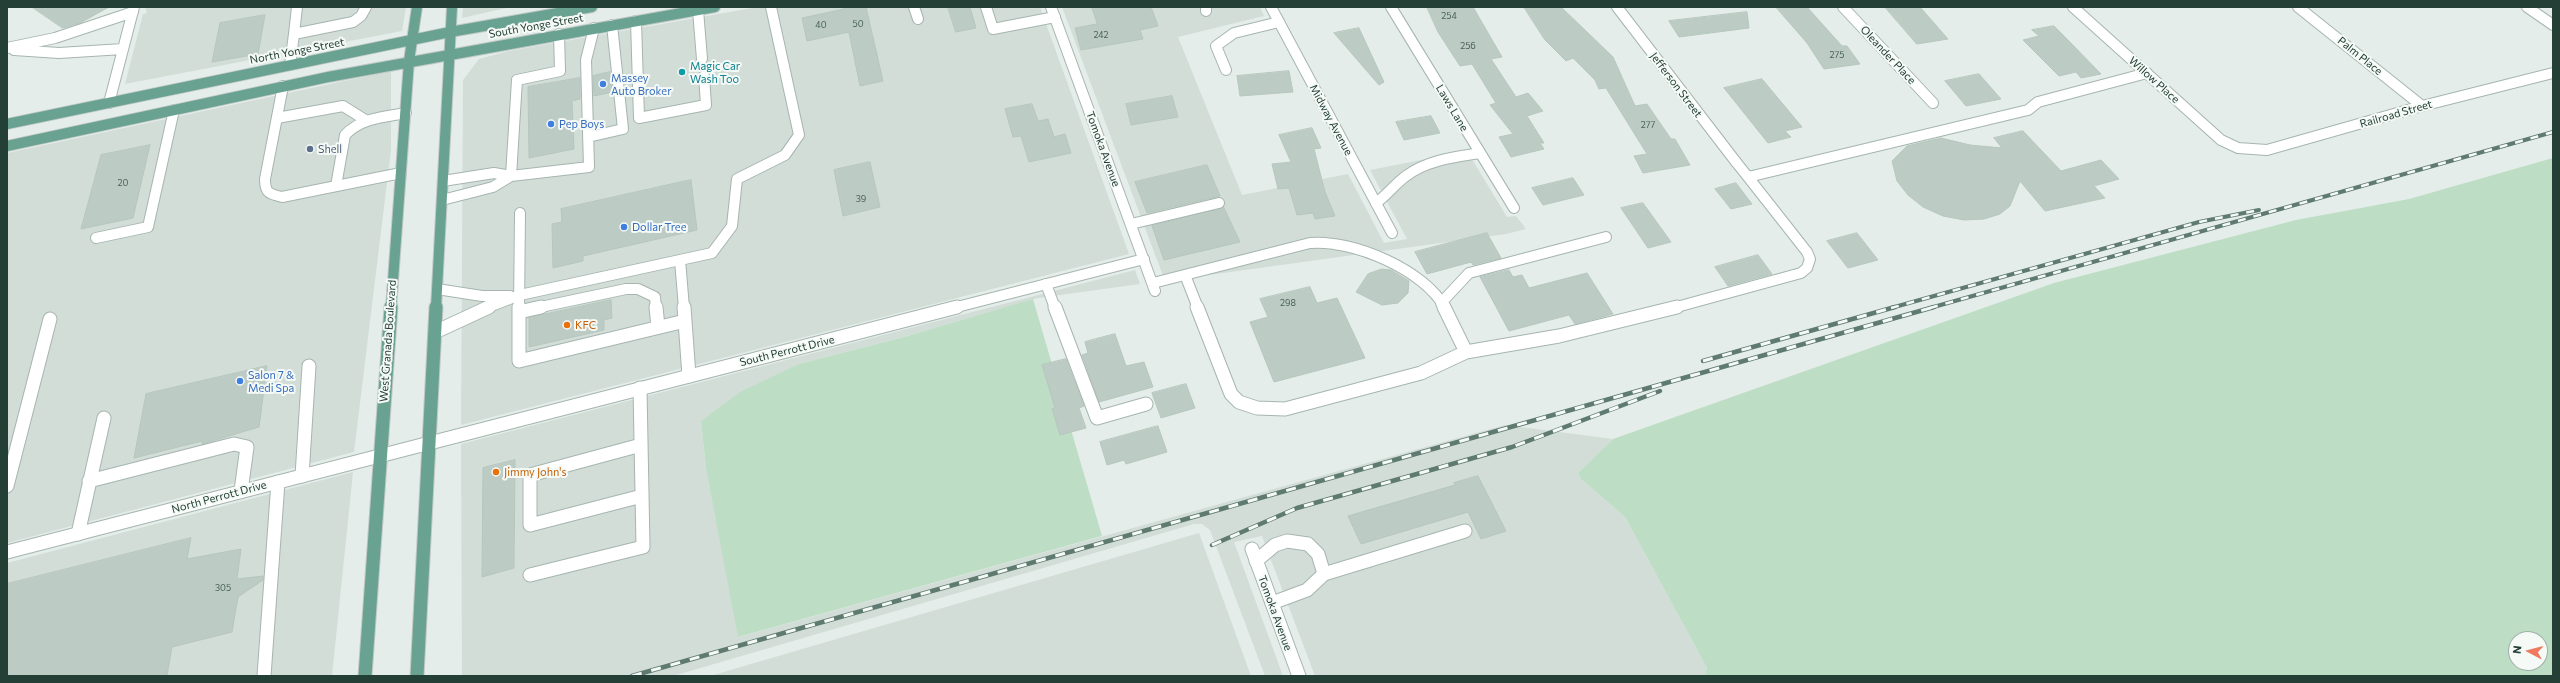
<!DOCTYPE html>
<style>
body{margin:0}
#map{position:relative;width:2560px;height:683px;overflow:hidden;background:#e4ede9;font-family:Commissioner,sans-serif}
canvas{display:block}
.frame{position:absolute;inset:0;border:8px solid #233f36;pointer-events:none}
.north{position:absolute;left:2508px;top:631px;width:40px;height:40px;box-sizing:border-box;background:#f5faf7;border:1px solid #a1afaa;border-radius:50%;rotate:277deg;font-size:11px;font-weight:700;line-height:16px;text-align:center;color:#233f36}
.north::after{content:'';display:block;margin:auto;width:14px;height:18px;background:#f07a5f;clip-path:polygon(50% 0,100% 100%,50% 72%,0 100%)}
</style>
<div id="map">
<canvas width="2560" height="683"></canvas>
<div class="frame"></div>
<div class="north">N</div>
</div>
<script>
const c = document.querySelector('canvas').getContext('2d');
c.lineJoin = 'round';
function fillPath(path, color) { c.fillStyle = color; c.fill(path, 'evenodd'); }
function stroke(path, color, width, dash) { c.strokeStyle = color; c.lineWidth = width; c.lineCap = dash ? 'butt' : 'round'; c.setLineDash(dash || []); c.stroke(path); }
function label(font, color, halo, rows, align = 'center') {
  c.font = font + ' Commissioner,sans-serif'; c.lineWidth = 4; c.setLineDash([]); c.textBaseline = 'middle'; c.strokeStyle = halo; c.fillStyle = color; for (const [text, x, y, turn = 0] of rows) {
    c.save(); c.translate(x, y); c.rotate((+turn || 0) * Math.PI / 180); c.textAlign = isNaN(turn) ? turn : align; if (halo) c.strokeText(text, 0, 0); c.fillText(text, 0, 0); c.restore();
  }
}
const built = new Path2D(`
 M145,7H406L402,31L125,84L143,14L147,13Z
 M463,7H510L462,18Z
 M758,7H1040L1129,254L461,425L463,80L479,59L509,51Z
 M1062,7H1260L1264,16L1178,37L1242,195L1348,174L1384,243L1407,239L1370,170L1467,151L1507,217L1516,216L1526,229L1506,234L1165,281Z
 M391,71V150L354,452L7,543V153Z
 M1135,270L1140,284L1038,298L904,337L799,364L701,421L706,469L739,637L1505,425L1613,439L1578,473L1581,479L1625,517L1707,668L1705,676H1315L1262,536L1234,542L1283,676H1265L1210,530L1202,524H1194L673,676H462L461,444Z
 M353,472L332,676H7V563Z
 M1199,533L1251,676H710Z`);
const green = new Path2D(`
 M2553,158V676H1705L1707,668L1625,517L1581,479L1578,473L1613,439L2054,283L2296,220L2409,199ZM2516,639H2540V663H2516Z
 M1033,299L1102,536L738,637L706,469L701,421L740,392L799,364L904,337Z`);
const building = new Path2D(`
 M32,7H109L80,23L63,28Z
 M844,7H866L883,81L860,86L849,32L807,41L802,18L844,9Z
 M948,7H970L976,28L956,32Z
 M1092,7H1151L1158,26L1140,30L1143,39L1081,50L1075,28L1097,24Z
 M1427,7H1473L1502,57L1491,59L1516,97L1528,93L1543,111L1527,116L1544,143H1540L1544,149L1511,157L1499,137L1513,134L1490,105L1496,103L1472,64L1460,66L1438,32Z
 M1524,7H1561L1613,57L1635,106L1647,104L1671,139H1675L1690,165L1643,173L1634,156L1647,154L1606,88L1599,89L1595,80L1573,58L1566,61L1545,40Z
 M1776,7H1807L1842,46H1847L1860,64L1824,69L1807,43Z
 M1885,7H1920L1948,39L1917,44Z
 M1747,12L1749,28L1679,37L1669,21Z
 M265,15L258,54L212,62L220,23Z
 M2054,26L2064,36L2101,74L2081,78L2076,72L2059,76L2023,40L2039,36L2032,30Z
 M1359,28L1384,82L1379,85L1334,33Z
 M1289,71L1293,92L1240,96L1237,76Z
 M610,72L612,92L594,96L593,76Z
 M1979,74L2001,99L1966,106L1945,81Z
 M580,78V99L572,101L574,149L529,158L528,87Z
 M1762,79L1802,127L1785,131L1791,137L1768,143L1724,88Z
 M1172,96L1178,117L1131,125L1126,104Z
 M1032,104L1038,121L1048,119L1054,137L1065,134L1071,153L1029,162L1021,136L1013,137L1005,109Z
 M1431,116L1440,133L1404,140L1396,122Z
 M1312,128L1321,148L1314,149L1325,192L1335,216L1315,219L1313,213L1297,215L1289,188L1278,189L1272,164L1291,162L1279,135Z
 M2023,131L2061,171L2101,160L2119,179L2094,186L2105,198L2045,211L2020,181L2010,206L2000,214L1984,219L1964,220L1943,216L1923,207L1908,195L1897,181L1892,161L1907,146L1941,138L1970,145L2002,148L1994,138Z
 M150,145L133,218L81,229L101,155Z
 M870,162L880,207L843,216L834,170Z
 M1207,165L1220,196L1147,213L1135,182Z
 M1573,178L1584,195L1543,205L1532,188Z
 M691,180L697,230L583,256V261L553,268L552,224L562,222L561,209Z
 M1736,183L1752,204L1731,209L1715,189Z
 M1643,203L1671,242L1648,248L1621,208Z
 M1224,208L1240,242L1164,260L1152,226Z
 M1487,233L1501,258L1473,265L1471,262L1427,274L1415,252Z
 M1857,233L1878,260L1848,268L1827,241Z
 M1758,255L1772,274L1728,286L1715,267Z
 M1382,269L1391,270L1409,281L1408,293L1398,303L1382,305L1356,292L1368,274Z
 M1509,270L1513,277L1522,275L1529,288L1587,273L1613,314L1575,324L1569,315L1509,331L1480,277Z
 M1310,287L1317,303L1337,298L1365,358L1274,382L1250,322L1268,317L1260,299Z
 M611,300L612,318L604,320V330L529,347V318Z
 M1115,334L1126,366L1144,362L1153,387L1099,402L1082,355L1088,353L1085,342Z
 M1066,359L1084,406L1079,408L1086,428L1060,435L1052,409L1055,408L1042,365Z
 M267,366L259,427L202,444V441L134,458L146,394Z
 M1186,384L1195,408L1161,418L1152,393Z
 M1158,426L1167,452L1126,464L1124,460L1107,465L1100,442Z
 M515,460L514,568L482,577L483,468Z
 M1478,476L1506,531L1481,539L1468,512L1361,544L1348,516L1455,485L1454,483Z
 M191,538L187,559L241,549L237,579L263,576V580L238,597L232,632L172,647L167,676H7V584Z`);
const serviceFar1 = new Path2D(`
 M297,7L294,34L353,22L361,16L366,7
 M914,7L918,19
 M986,7L993,29L1055,17
 M1206,7V11
 M698,10L702,59
 M636,21L639,118L706,105L704,76
 M290,65L294,34
 M1226,70L1216,46L1234,33L1279,22
 M283,86L265,179C265,193 269,194 282,197L401,173
 M277,118L343,106L367,121
 M588,137L623,129L612,25
 M1736,162L1748,177L2028,110L2038,102L2147,73
 M443,181L494,173L511,176L517,80L560,71L559,34
 M336,186L345,135C361,118 384,117 406,113
 M442,200L493,187L511,176L589,167L586,60L594,28
 M1376,203C1387,195 1395,184 1406,176C1427,160 1455,157 1480,153
 M1131,224L1219,203
 M96,238L148,227L174,110
 M680,260L684,308
 M1185,275L1198,308
 M1153,283L1310,243C1352,239 1425,270 1445,308
 M1046,284L1055,308
 M437,289L482,296H510
 M1441,303L1469,273L1606,237
 M486,308L520,295L712,253L732,226L737,179L785,155L799,135L771,7
 M519,308L520,213
 M536,308L626,289H638L655,297L656,308
 M1673,308L1801,273L1807,268L1810,259L1807,252L1748,177`);
const service = new Path2D(`
 M519,307V361L685,321
 M656,307L658,327
 M684,307L689,376
 M1055,307L1097,418L1146,404
 M1197,307L1231,394L1239,402L1257,408L1285,409L1421,373L1466,352
 M1444,307L1466,352L1559,336L1677,307
 M519,312L541,307
 M435,332L489,307
 M641,445L530,475V525L642,496
 M302,476L309,366
 M89,481L234,444L247,447L241,491
 M7,486L50,319
 M78,534L104,418
 M1256,561L1275,545L1287,541L1308,544L1318,554L1324,574L1465,531
 M530,575L643,547L640,388
 M1272,603L1307,590L1324,574
 M264,676L278,482`);
const minorFar1 = new Path2D(`
 M1051,7L1155,291
 M1271,7L1392,233
 M1391,7L1514,208
 M1617,7L1736,162
 M1843,7L1933,103
 M2073,7L2221,140L2238,148L2267,150L2422,106L2553,73
 M2298,7L2422,106
 M2527,7L2553,25
 M7,48L55,38L133,12
 M14,50L59,53L123,49
 M109,103L134,7
 M953,308L1144,259`);
const minor = new Path2D(`
 M1252,549L1299,676
 M7,552L957,307`);
const primaryFar1 = new Path2D(`
 M7,124L450,32L592,7
 M7,146L328,77L715,7
 M391,308L409,61L417,7
 M436,308L452,7`);
const primary = new Path2D(`
 M365,676L391,307
 M417,676L436,307`);
const railFar1 = new Path2D(`
 M1891,308L2199,222L2259,210
 M1930,308L2553,132`);
const rail = new Path2D(`
 M1703,361L1895,307
 M1212,545L1297,508L1512,447L1660,391
 M632,676L1934,307`);
const markers = [
 [682,72,4,"#0f9aa8"],
 [603,84,4,"#3f7fe0"],
 [551,124,4,"#3f7fe0"],
 [310,149,4,"#5c6f8a"],
 [624,227,4,"#3f7fe0"],
 [567,325,4,"#e8710a"],
 [240,381,4,"#3f7fe0"],
 [496,472,4,"#e8710a"]
];
const numberNames = [
 ["254",1449,16],
 ["50",858,24],
 ["40",821,25],
 ["242",1101,35],
 ["256",1468,46],
 ["275",1837,55],
 ["277",1648,125],
 ["20",123,183],
 ["39",861,199],
 ["298",1288,303],
 ["305",223,588]
];
const streetNames = [
 ["South Yonge Street",536,26,-10],
 ["North Yonge Street",297,51,-11],
 ["Oleander Place",1888,55,47],
 ["Palm Place",2360,56,39],
 ["Willow Place",2154,80,42],
 ["Jefferson Street",1676,85,53],
 ["Laws Lane",1452,108,59],
 ["Railroad Street",2396,114,-16],
 ["Midway Avenue",1331,120,62],
 ["Tomoka Avenue",1103,149,70],
 ["West Granada Boulevard",388,341,-86],
 ["South Perrott Drive",787,351,-14],
 ["North Perrott Drive",219,497,-15],
 ["Tomoka Avenue",1275,613,70]
];
const cultureNames = [
 ["Magic Car",690,66],
 ["Wash Too",690,79]
];
const shopNames = [
 ["Massey",611,78],
 ["Auto Broker",611,91],
 ["Pep Boys",559,124],
 ["Dollar Tree",632,227],
 ["Salon 7 &",248,375],
 ["Medi Spa",248,388]
];
const serviceNames = [
 ["Shell",318,149]
];
const foodNames = [
 ["KFC",575,325],
 ["Jimmy John's",504,472]
];
fillPath(built, '#d2ddd8');
fillPath(green, '#bddec4');
fillPath(building, '#bccbc4');
stroke(building, '#b6c7bf', 1);
stroke(serviceFar1, '#a6b5b0', 12);
stroke(service, '#a6b5b0', 15);
stroke(minorFar1, '#a6b5b0', 12);
stroke(minor, '#a6b5b0', 15);
stroke(primaryFar1, '#c1c9c7', 12);
stroke(primary, '#c1c9c7', 15);
stroke(serviceFar1, '#fff', 10);
stroke(service, '#fff', 13);
stroke(minorFar1, '#fff', 10);
stroke(minor, '#fff', 13);
stroke(primaryFar1, '#69a290', 10);
stroke(primary, '#69a290', 13);
stroke(railFar1, '#5e7a71', 4);
stroke(rail, '#5e7a71', 4.5);
stroke(railFar1, '#f5faf7', 2.5, [8]);
stroke(rail, '#f5faf7', 3, [10]);
for (const [x, y, r, color] of markers) { const dot = new Path2D(); dot.arc(x, y, r, 0, 2 * Math.PI); c.fillStyle = color; c.fill(dot); stroke(dot, '#f5faf7', 1.5); }
label('9px', '#49625a', null, numberNames);
label('11px', '#233f36', '#f5faf7', streetNames);
label('11px', '#0d838f', '#f5faf7', cultureNames, 'left');
label('11px', '#366cbe', '#f5faf7', shopNames, 'left');
label('11px', '#4e5e75', '#f5faf7', serviceNames, 'left');
label('11px', '#c56008', '#f5faf7', foodNames, 'left');
</script>
